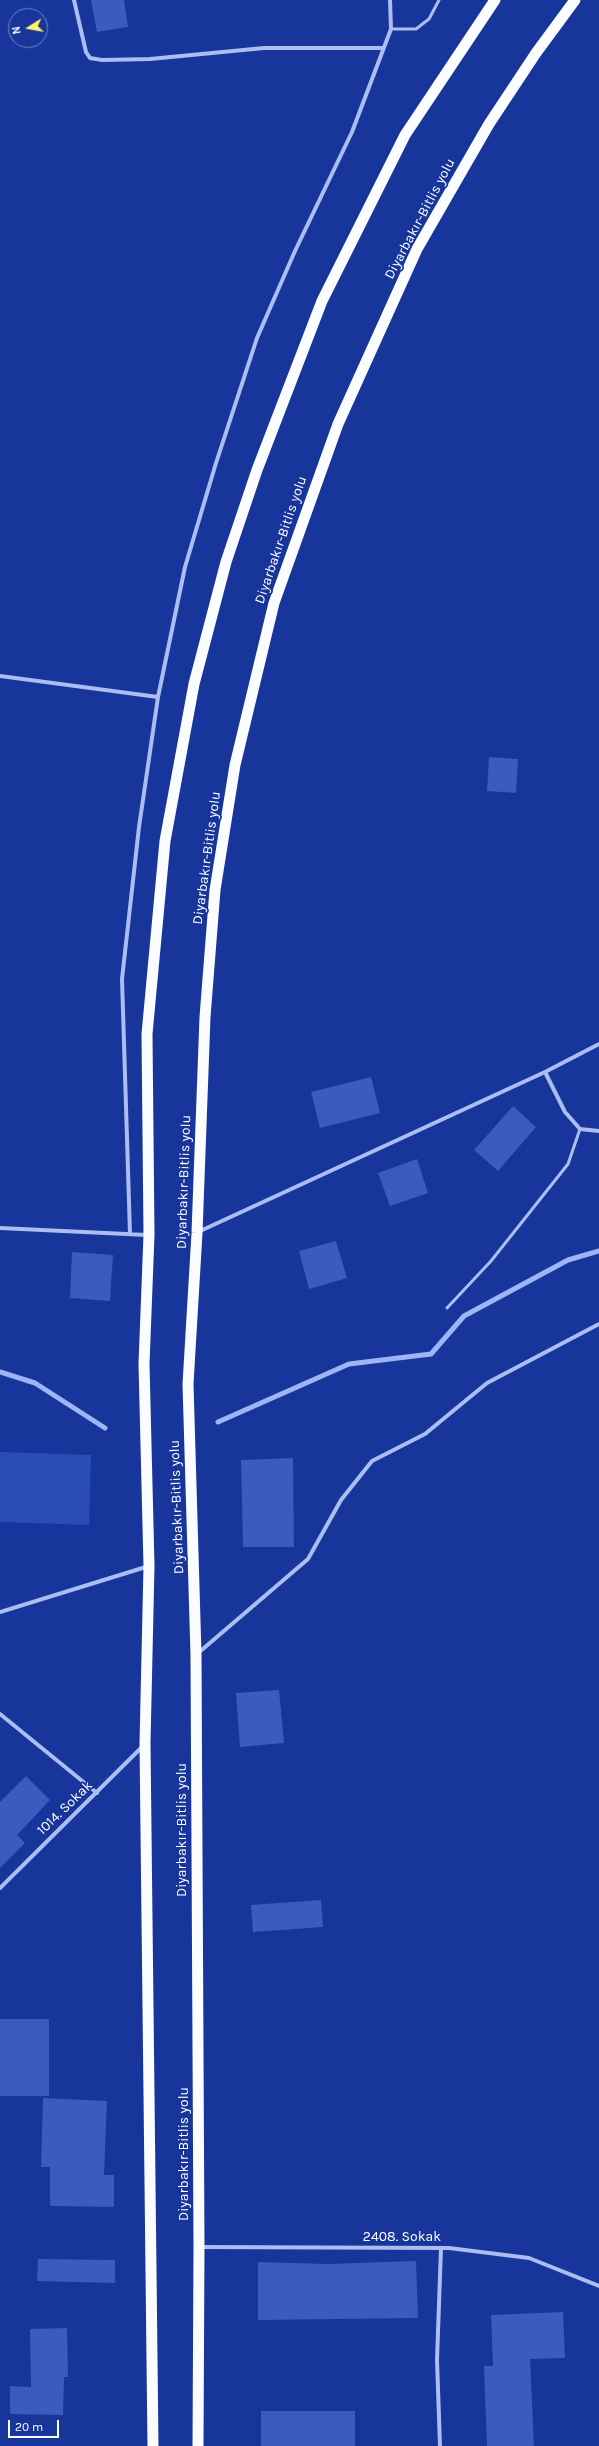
<!DOCTYPE html>
<meta charset="utf-8">
<style>
body{margin:0}
#map{position:relative;width:599px;height:2446px;overflow:hidden;background:#17359b;font-family:Karla,sans-serif}
canvas{display:block}
.north{position:absolute;left:8px;top:8px;width:40px;height:40px;box-sizing:border-box;background:#17359b;border:1px solid #7486c3;border-radius:50%;rotate:259deg;font-size:11px;font-weight:700;line-height:16px;text-align:center;color:#fff}
.north::after{content:'';display:block;margin:auto;width:14px;height:18px;background:#fff26d;clip-path:polygon(50% 0,100% 100%,50% 72%,0 100%)}
.scale{position:absolute;left:8px;top:2420px;width:51px;height:18px;box-sizing:border-box;border:2px solid #fff;border-top:0;padding-left:5px;font-size:12px;line-height:14px;white-space:nowrap;color:#fff;-webkit-text-stroke:3px #17359b;paint-order:stroke}
</style>
<div id="map">
<canvas width="599" height="2446"></canvas>
<div class="north">N</div>
<div class="scale">20 m</div>
</div>
<script>
const c = document.querySelector('canvas').getContext('2d');
c.lineJoin = 'round';
function fillPath(path, color) { c.fillStyle = color; c.fill(path, 'evenodd'); }
function stroke(path, color, width, dash) { c.strokeStyle = color; c.lineWidth = width; c.lineCap = dash ? 'butt' : 'round'; c.setLineDash(dash || []); c.stroke(path); }
function label(font, color, halo, rows, align = 'center') {
  c.font = font + ' Karla,sans-serif'; c.lineWidth = 3.5; c.setLineDash([]); c.textBaseline = 'middle'; c.strokeStyle = halo; c.fillStyle = color; for (const [text, x, y, turn = 0] of rows) {
    c.save(); c.translate(x, y); c.rotate((+turn || 0) * Math.PI / 180); c.textAlign = isNaN(turn) ? turn : align; if (halo) c.strokeText(text, 0, 0); c.fillText(text, 0, 0); c.restore();
  }
}
const green = new Path2D(`
 M0,1452L91,1455L89,1525L0,1522Z`);
const stream = new Path2D(`
 M0,1372L35,1383L105,1428
 M218,1422L349,1364L431,1354L464,1316L568,1260L599,1251`);
const building = new Path2D(`
 M91,0H124L128,27L97,32Z
 M489,757L518,759L516,793L487,791Z
 M371,1077L380,1113L320,1128L311,1092Z
 M513,1106L536,1127L498,1171L474,1150Z
 M417,1159L428,1193L390,1206L378,1173Z
 M336,1241L347,1278L309,1289L299,1251Z
 M72,1252L113,1255L110,1301L70,1298Z
 M293,1458L294,1547H243L241,1460Z
 M279,1690L284,1743L240,1747L236,1693Z
 M26,1776L50,1800L17,1835L25,1843L0,1868V1802Z
 M321,1900L323,1927L253,1932L251,1905Z
 M0,2019H49V2096H0Z
 M43,2098L107,2101L104,2175H114V2207L50,2206V2167H41Z
 M38,2259L115,2260V2283L37,2281Z
 M416,2261L418,2318L258,2320V2262L327,2264Z
 M563,2312L565,2358L530,2359L534,2446H487L484,2366H493L491,2315Z
 M67,2328L68,2377H64L63,2415L10,2414V2386L31,2387L30,2329Z
 M261,2411H355V2446H261Z`);
const service = new Path2D(`
 M391,29H416L429,19L439,0
 M447,1308L491,1261L568,1164L580,1129`);
const minor = new Path2D(`
 M74,0L86,52L90,58L102,60L150,59L264,48H383
 M0,676L158,697
 M545,1072L565,1112L580,1129L599,1131
 M0,1228L147,1235
 M198,1232L545,1072L599,1044
 M130,1234L122,979L139,827L158,697L185,567L216,463L257,338L295,251L352,132L391,29L390,0
 M0,1612L149,1566
 M197,1654L308,1559L341,1500L372,1461L425,1434L487,1383L599,1324
 M0,1714L97,1793
 M0,1888L142,1747
 M200,2247L449,2248L529,2258L599,2286
 M440,2446L437,2360L441,2248`);
const trunk = new Path2D(`
 M153,2446L145,1743L149,1566L144,1364L149,1235L147,1034L165,841L194,684L226,562L257,470L322,301L405,135L495,0
 M198,2446L199,2247L196,1655L188,1384L197,1233L205,1017L215,890L235,765L274,603L338,424L417,249L489,124L536,53L575,0`);
const streetNames = [
 ["Diyarbakır-Bitlis yolu",420,219,-62],
 ["Diyarbakır-Bitlis yolu",281,540,-71],
 ["Diyarbakır-Bitlis yolu",207,858,-82],
 ["Diyarbakır-Bitlis yolu",184,1182,-88],
 ["Diyarbakır-Bitlis yolu",177,1507,-92],
 ["1014. Sokak",65,1808,-44],
 ["Diyarbakır-Bitlis yolu",182,1830,-90],
 ["Diyarbakır-Bitlis yolu",184,2154,-90],
 ["2408. Sokak",402,2237]
];
fillPath(green, '#2a4db8');
stroke(stream, '#9eb5f5', 5);
fillPath(building, '#3b5bc0');
stroke(service, '#acbdf2', 3);
stroke(minor, '#acbdf2', 4);
stroke(trunk, '#fbfcff', 11);
label('14px', '#fff', '#17359b', streetNames);
</script>
